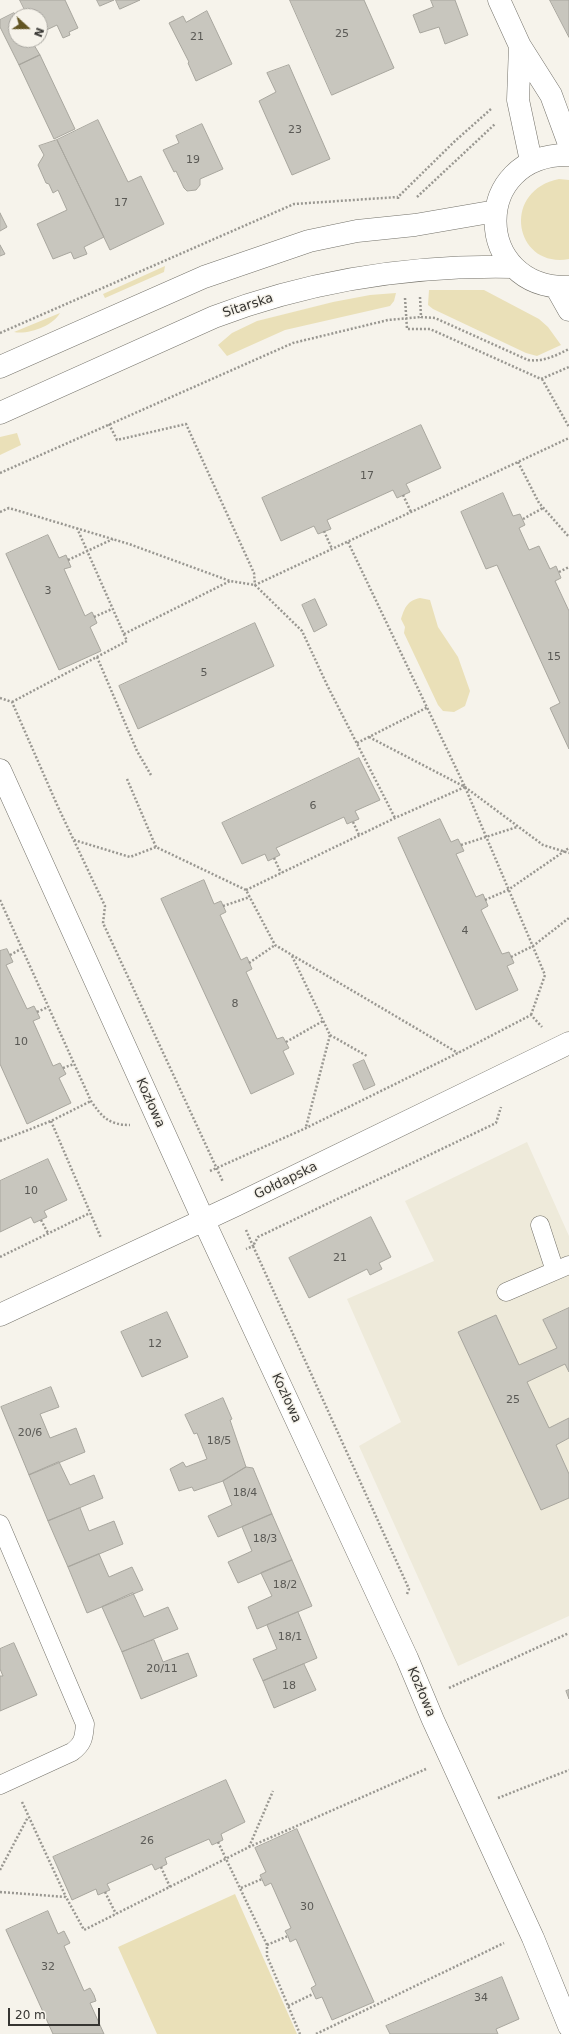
<!DOCTYPE html>
<meta charset="utf-8">
<style>
body{margin:0}
#map{position:relative;width:569px;height:2034px;overflow:hidden;background:#f6f3eb;font-family:"DejaVu Sans",sans-serif}
canvas{display:block}
.north{position:absolute;left:8px;top:8px;width:40px;height:40px;box-sizing:border-box;background:#f6f3eb;border:1px solid #a9a7a1;border-radius:50%;rotate:111deg;font-size:11px;font-weight:700;line-height:16px;text-align:center;color:#363532}
.north::after{content:'';display:block;margin:auto;width:14px;height:18px;background:#625522;clip-path:polygon(50% 0,100% 100%,50% 72%,0 100%)}
.scale{position:absolute;left:8px;top:2008px;width:92px;height:18px;box-sizing:border-box;border:2px solid #363532;border-top:0;padding-left:5px;font-size:12px;line-height:14px;white-space:nowrap;color:#363532;-webkit-text-stroke:3px #f6f3eb;paint-order:stroke}
</style>
<div id="map">
<canvas width="569" height="2034"></canvas>
<div class="north">N</div>
<div class="scale">20 m</div>
</div>
<script>
const c = document.querySelector('canvas').getContext('2d');
c.lineJoin = 'round';
function fillPath(path, color) { c.fillStyle = color; c.fill(path, 'evenodd'); }
function stroke(path, color, width, dash) { c.strokeStyle = color; c.lineWidth = width; c.lineCap = dash ? 'butt' : 'round'; c.setLineDash(dash || []); c.stroke(path); }
function label(font, color, halo, rows, align = 'center') {
  c.font = font + ' "DejaVu Sans",sans-serif'; c.lineWidth = 3; c.setLineDash([]); c.textBaseline = 'middle'; c.strokeStyle = halo; c.fillStyle = color; for (const [text, x, y, turn = 0] of rows) {
    c.save(); c.translate(x, y); c.rotate((+turn || 0) * Math.PI / 180); c.textAlign = isNaN(turn) ? turn : align; if (halo) c.strokeText(text, 0, 0); c.fillText(text, 0, 0); c.restore();
  }
}
const built = new Path2D(`
 M527,1142L569,1236V1616L458,1666L359,1446L401,1422L347,1299L434,1261L405,1201Z`);
const green = new Path2D(`
 M559,179L569,180V259C515,269 500,191 559,179Z
 M165,266L164,272L105,298L103,294Z
 M429,290H484L539,319L548,327L561,345L537,356L526,353L433,309L428,305Z
 M396,293L394,301L390,306L285,330L227,356L218,345L232,333L257,321L333,302L370,295Z
 M60,313C53,326 28,335 14,332Z
 M17,433L21,445L0,455V437Z
 M420,598L430,600L438,627L458,657L470,691L465,706L454,712L443,711L438,705L404,633L405,627L401,619C405,607 407,601 420,598Z
 M235,1894L297,2034H157L118,1947Z`);
const building = new Path2D(`
 M20,0H65L78,28L69,32L70,35L63,38L57,25L40,33V16H28Z
 M97,0H114L100,6Z
 M116,0H140L120,9Z
 M290,0H364L394,68L332,95Z
 M431,0H455L468,35L445,44L439,27L420,33L413,15L433,7Z
 M550,0H569V37Z
 M207,11L232,64L196,81L188,63L189,62L169,23L183,16L186,22Z
 M14,13L16,16V40H31L40,55L19,65L0,27V20Z
 M40,55L75,129L54,139L19,65Z
 M289,65L330,159L292,175L259,101L276,92L267,73Z
 M98,120L128,182L141,176L164,224L110,250L57,140Z
 M202,124L223,169L200,179V185L196,190L187,191L184,188L176,171L174,172L163,150L179,143L176,136Z
 M57,140L104,237L84,247L87,254L74,259L71,252L53,259L37,224L67,210L58,190L53,193L49,184L46,183L38,165L44,155L39,146Z
 M0,213L7,227L0,231Z
 M0,245L5,254L0,256Z
 M421,425L441,468L406,484L410,492L397,498L393,490L327,520L331,529L318,534L314,526L281,541L262,498Z
 M503,493L513,516L520,514L525,525L519,528L529,550L539,546L550,569L556,566L561,578L555,581L569,611V749L550,708L560,703L497,565L486,569L461,512Z
 M48,535L59,558L66,555L68,560L71,567L64,569L85,616L92,612L97,623L90,627L101,651L59,670L6,554Z
 M315,599L327,625L314,632L302,605Z
 M255,623L274,666L138,729L119,686Z
 M359,758L380,800L355,811L359,819L347,824L344,817L276,848L280,855L268,861L265,854L242,864L222,823Z
 M440,819L451,842L458,839L464,851L456,854L476,897L483,894L488,906L481,910L502,954L509,952L514,963L507,966L518,990L476,1010L398,838Z
 M204,880L214,904L221,901L226,912L220,915L241,960L247,957L252,969L246,972L277,1039L283,1037L289,1048L283,1051L294,1074L251,1094L161,899Z
 M7,949L13,962L6,965L27,1009L34,1006L40,1018L33,1021L53,1066L60,1063L66,1074L59,1078L71,1103L27,1124L0,1064V951Z
 M364,1060L375,1085L364,1090L353,1065Z
 M48,1159L67,1200L44,1211L47,1217L34,1223L31,1217L0,1232V1181Z
 M371,1217L391,1257L379,1263L382,1269L370,1275L367,1269L309,1298L289,1258Z
 M569,1308V1372L565,1364L527,1382L549,1428L569,1418V1438L556,1445L569,1474V1498L541,1510L458,1332L496,1315L519,1365L557,1348L543,1320Z
 M167,1312L188,1357L142,1377L121,1332Z
 M51,1387L59,1407L40,1414L50,1438L76,1428L85,1452L29,1475L1,1407Z
 M223,1398L232,1419L230,1420L246,1467L223,1481L194,1491L192,1487L179,1491L170,1469L183,1462L186,1467L207,1459L197,1433L194,1434L185,1415Z
 M59,1462L70,1485L94,1475L103,1498L48,1521L29,1475Z
 M246,1467L253,1468L272,1514L218,1537L208,1516L232,1505L223,1481Z
 M80,1508L89,1531L114,1521L123,1544L68,1567L48,1521Z
 M272,1514L292,1560L238,1583L228,1562L252,1551L242,1527Z
 M99,1554L109,1577L132,1567L143,1590L87,1613L68,1567Z
 M292,1560L312,1606L257,1629L248,1607L272,1596L261,1573Z
 M133,1593L144,1617L168,1607L178,1629L122,1652L102,1607Z
 M298,1612L317,1658L263,1681L253,1659L277,1649L267,1625Z
 M154,1640L163,1662L188,1653L197,1676L141,1699L122,1652Z
 M14,1643L37,1695L0,1711V1676H3L0,1669V1649Z
 M304,1664L316,1690L274,1708L263,1681Z
 M569,1690V1699L566,1691Z
 M226,1780L245,1822L221,1834L223,1840L212,1845L209,1839L165,1858L167,1864L155,1870L152,1864L107,1884L110,1890L98,1895L96,1889L72,1900L53,1857Z
 M297,1829L374,2002L332,2020L322,1997L316,1999L311,1988L316,1985L296,1939L290,1942L288,1936L285,1931L291,1928L271,1883L265,1886L260,1875L266,1872L255,1848Z
 M48,1911L58,1934L64,1931L70,1943L64,1946L84,1991L90,1988L94,1995L96,2001L90,2003L104,2034H53L6,1930Z
 M502,1977L519,2019L496,2029L498,2034H390L386,2026Z`);
const path = new Path2D(`
 M417,197L495,124
 M398,199V197L455,141L491,109
 M420,297L421,317L435,318L528,360C543,362 555,356 569,349
 M405,298L407,329H430L541,379L569,367
 M0,333L294,204L398,197
 M542,379L569,427
 M109,424L117,440L186,424L254,573L255,585L569,438
 M518,462L539,503L569,537
 M0,473L293,343L388,320L421,317
 M403,495L411,512
 M0,512L9,508L129,544L230,581L255,585L302,631L328,687L395,818
 M523,519L543,508
 M324,531L332,549
 M348,542L465,787L545,975L531,1015
 M68,560L113,539
 M559,572L569,567
 M94,617L112,609
 M124,634L230,581
 M97,657L137,751L151,775
 M0,698L12,702L58,807L105,906L103,923L223,1182
 M12,702L127,641L77,528
 M369,737L465,787L543,845L569,853
 M357,743L428,707
 M127,779L156,847
 M353,822L359,835
 M74,840L130,857L156,847L246,890L275,945L458,1053
 M461,845L517,827
 M274,858L281,873
 M246,890L395,818L465,787
 M0,900L91,1101C102,1117 109,1125 130,1125
 M485,900L508,890L569,848
 M223,906L250,897
 M10,955L21,949
 M292,956L330,1035L306,1127
 M511,957L533,946L569,918
 M249,963L275,945
 M37,1012L48,1007
 M330,1035L367,1056
 M286,1042L323,1021
 M63,1068L74,1064
 M51,1121L101,1238
 M0,1141L51,1121L91,1101
 M210,1171L306,1128L458,1053L531,1015L542,1027
 M41,1220L48,1233
 M246,1230L253,1246L246,1249
 M0,1257L90,1213
 M407,1594L409,1589L253,1246L258,1237L496,1123L501,1107
 M449,1688L569,1633
 M498,1798L569,1770
 M22,1802L66,1897
 M218,1842L267,1945V1956L300,2034
 M249,1847L273,1791
 M161,1867L170,1887
 M0,1870L28,1817
 M241,1888L262,1879
 M0,1892L66,1897L84,1930L249,1847L426,1769
 M105,1892L116,1914
 M267,1945L288,1936
 M288,2006L313,1994
 M316,2034L504,1943`);
const lane = new Path2D(`
 M540,1225L555,1271
 M506,1292L569,1265
 M0,1524L85,1724C84,1738 83,1744 72,1752L0,1785`);
const street = new Path2D(`
 M499,0L520,46L551,95L569,144
 M520,46L518,100L531,161
 M0,770L203,1219L407,1658L433,1720L533,1938L569,2026
 M0,1315L236,1205L569,1043`);
const secondary = new Path2D(`
 M569,155C470,153 472,290 569,287
 M556,287L569,310
 M0,367L204,277L309,241L357,231L415,225L496,211
 M0,413L214,317C309,281 411,265 513,267`);
const numberNames = [
 ["25",342,34],
 ["21",197,37],
 ["23",295,130],
 ["19",193,160],
 ["17",121,203],
 ["17",367,476],
 ["3",48,591],
 ["15",554,657],
 ["5",204,673],
 ["6",313,806],
 ["4",465,931],
 ["8",235,1004],
 ["10",21,1042],
 ["10",31,1191],
 ["21",340,1258],
 ["12",155,1344],
 ["25",513,1400],
 ["20/6",30,1433],
 ["18/5",219,1441],
 ["18/4",245,1493],
 ["18/3",265,1539],
 ["18/2",285,1585],
 ["18/1",290,1637],
 ["20/11",162,1669],
 ["18",289,1686],
 ["26",147,1841],
 ["30",307,1907],
 ["32",48,1967],
 ["34",481,1998]
];
const streetNames = [
 ["Sitarska",248,306,-18],
 ["Kozłowa",150,1103,66],
 ["Gołdapska",286,1181,-26],
 ["Kozłowa",286,1398,65],
 ["Kozłowa",421,1692,67]
];
fillPath(built, '#eeeada');
fillPath(green, '#eae0b8');
fillPath(building, '#c8c6be');
stroke(building, '#a8a69e', 1);
stroke(lane, '#74726a', 19);
stroke(street, '#74726a', 23);
stroke(secondary, '#74726a', 23);
stroke(path, '#999791', 2.5, [2, 2]);
stroke(lane, '#fff', 18);
stroke(street, '#fff', 22);
stroke(secondary, '#fff', 22);
label('11px', '#5a5955', null, numberNames);
label('13px', '#363532', '#f6f3eb', streetNames);
</script>
